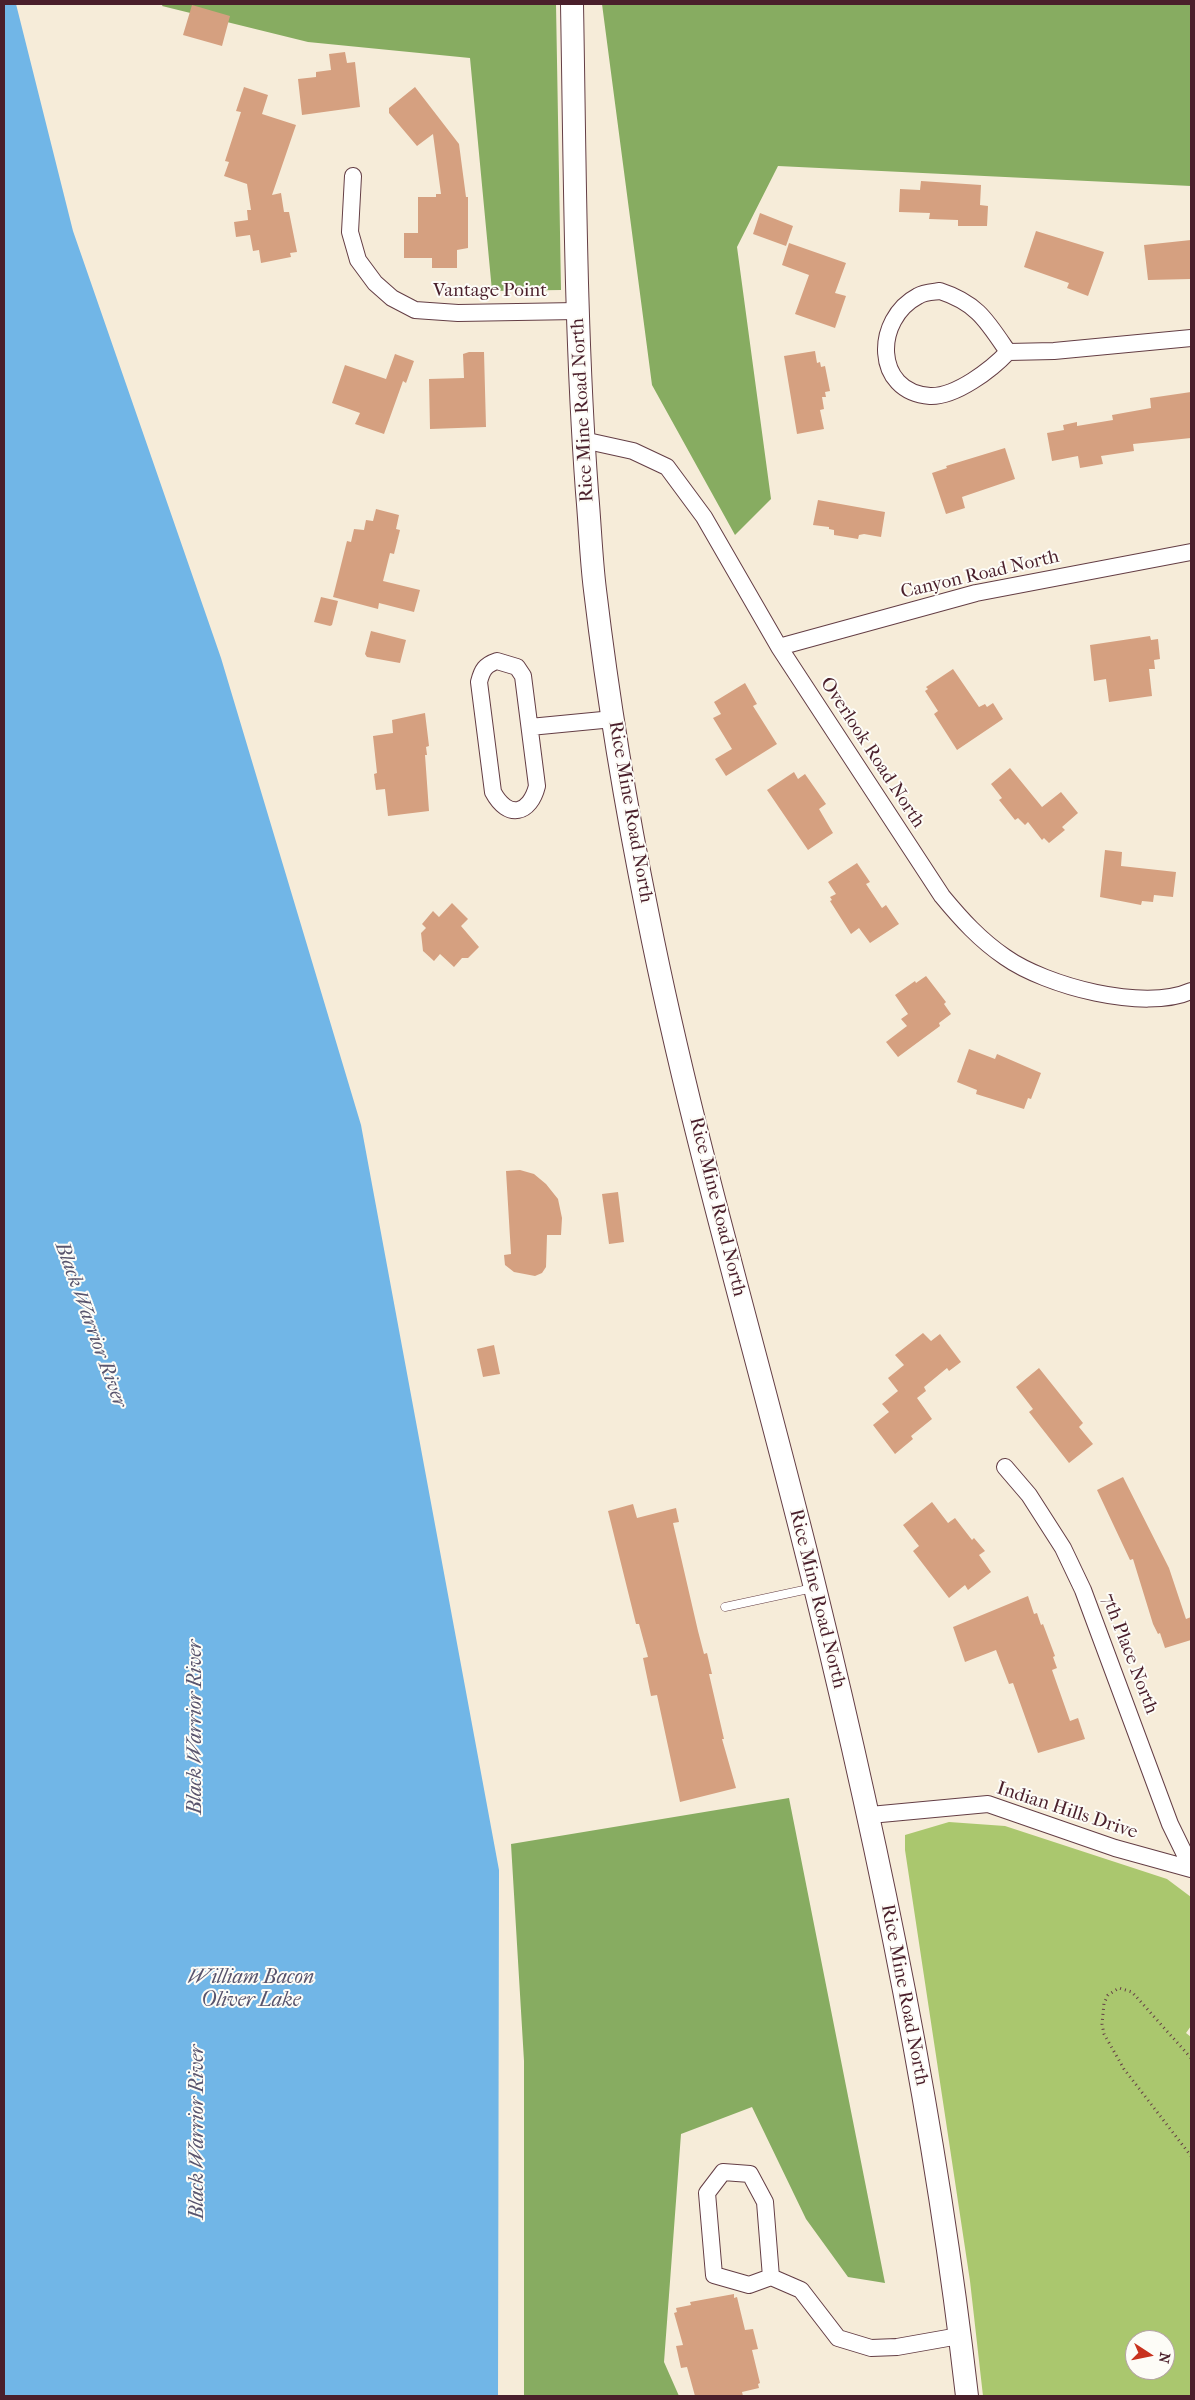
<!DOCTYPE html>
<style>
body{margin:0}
#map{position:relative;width:1195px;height:2400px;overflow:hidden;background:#f6ecd9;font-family:"IM FELL French Canon",serif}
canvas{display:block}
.frame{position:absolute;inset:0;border:5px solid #4a1f2b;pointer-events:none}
.north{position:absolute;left:1125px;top:2330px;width:50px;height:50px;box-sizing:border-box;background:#fdfcf7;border:1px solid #b5a4a5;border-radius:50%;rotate:101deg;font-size:14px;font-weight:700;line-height:20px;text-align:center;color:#4a1f2b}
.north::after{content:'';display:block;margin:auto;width:18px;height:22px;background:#c8321e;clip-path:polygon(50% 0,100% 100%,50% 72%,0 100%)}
</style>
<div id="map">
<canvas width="1195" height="2400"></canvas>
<div class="frame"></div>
<div class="north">N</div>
</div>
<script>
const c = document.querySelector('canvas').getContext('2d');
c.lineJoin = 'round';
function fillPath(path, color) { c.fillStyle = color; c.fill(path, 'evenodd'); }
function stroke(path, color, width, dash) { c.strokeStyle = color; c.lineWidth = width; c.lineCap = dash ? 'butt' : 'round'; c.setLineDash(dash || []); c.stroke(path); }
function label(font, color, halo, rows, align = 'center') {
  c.font = font + ' "IM FELL French Canon",serif'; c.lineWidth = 4; c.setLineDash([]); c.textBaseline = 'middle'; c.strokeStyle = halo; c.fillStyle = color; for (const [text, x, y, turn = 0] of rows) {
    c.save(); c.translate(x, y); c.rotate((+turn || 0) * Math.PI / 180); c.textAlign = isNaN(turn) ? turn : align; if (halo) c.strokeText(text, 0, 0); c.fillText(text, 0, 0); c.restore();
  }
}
const green = new Path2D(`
 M949,1822L1005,1826L1167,1879L1191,1897V2026L1186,2033L1191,2037V2396H983L970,2281L905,1850V1835ZM1135,2340H1165V2370H1135Z`);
const forest = new Path2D(`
 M163,4H556L561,290L492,291L470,58L308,42L162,6Z
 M602,4H1191V186L778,166L737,247L771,499L735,535L652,385Z
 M789,1798L885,2283L848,2277L806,2219L752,2107L681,2134L664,2362L679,2396H524V2061L511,1844Z`);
const water = new Path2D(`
 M4,4H16L73,231L221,658L361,1125L499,1870L498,2396H4Z`);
const building = new Path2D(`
 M192,5L230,16L222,46L183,35Z
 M345,52L347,63L355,62L360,107L302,115L298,79L316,77V72L331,70L329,54Z
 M244,87L268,95L262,114L296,125L272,195L281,193L284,212H289L297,252L290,253L291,257L261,263L259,250L253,251L250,235L236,237L234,222L248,220L247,210H251L247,184L224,176L229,162L225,161L241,112L236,111Z
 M415,87L459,144L466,197H468V248L457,250V268H432V258H404V233H418V197H436V194H441L433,134L417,146L389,113V108Z
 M921,181L981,185L980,205L988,206L987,226H958V220L929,219L930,213L899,212L900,189L920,190Z
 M760,213L793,226L786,246L753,234Z
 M1036,231L1104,252L1088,296L1067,288L1069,283L1024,267Z
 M1191,240V279L1148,280L1144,245Z
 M789,243L846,263L835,293L846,296L835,328L795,314L809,275L782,265Z
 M815,351L817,363L820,362L821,367L825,366L830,391L825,392L826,397H822L824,409L820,410L824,429L797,434L784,356Z
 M469,352H484L486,427L430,429L429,379L464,378L463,354Z
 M395,354L414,361L406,383L403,381L384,434L355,424L360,413L332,403L345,365L386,379Z
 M1191,392V438L1133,444L1134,451L1101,456L1103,464L1080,468L1078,456L1052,461L1047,433L1064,430L1063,425L1077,422V426L1113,420L1112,415L1151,408L1150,398Z
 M1005,448L1015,479L962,497L965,508L946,514L932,473L947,468L946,466Z
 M818,500L885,512L881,537L864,534L859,535L858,539L834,535V530L829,529V527L813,525Z
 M376,509L399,515L396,529L400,530L394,554L390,553L383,581L420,590L414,612L379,603L378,609L333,597L347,541L351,542L354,529L364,530L366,520L373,521Z
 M321,597L338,601L332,625L330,626L314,622Z
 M371,631L406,640L400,663L367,657L365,654Z
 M1150,636L1151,640L1158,639L1160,659L1154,660L1155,669H1149L1152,696L1109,702L1106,679L1094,681L1090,645Z
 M953,669L979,707L985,704L987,707L993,703L1003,719L957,750L934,714L938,711L925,691L928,689L926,687Z
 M745,683L757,704L753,706L777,744L726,776L715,759L732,749L713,718L721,714L714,702Z
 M425,713L429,746L426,747L427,755H425L429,811L388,816L385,789L376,790L374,774L377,773L373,736L393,733L392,720Z
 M1010,768L1042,807L1061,792L1078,813L1062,827L1065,830L1049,843L1044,838L1042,840L1028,822L1025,825L1018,818L1015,820L999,800L1002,798L991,784Z
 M794,772L798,779L805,774L826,804L819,809L833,833L808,850L767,790Z
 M1105,850L1122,852L1121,866L1176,872L1173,897L1154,895L1153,902L1142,901L1141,905L1100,897Z
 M857,863L870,882L866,884L882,908L886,905L899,924L870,943L859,928L851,934L830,901L832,900L830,897L836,894L828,882Z
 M452,903L468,919L461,926L479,947L468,958H462L454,967L440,954L434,961L423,951L421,933L426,928L422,924L433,911L439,917Z
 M926,976L946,1002L944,1004L951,1014L939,1023L940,1026L898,1057L886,1042L907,1026L901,1019L908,1014L895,995L915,981L916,983Z
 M969,1049L995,1059L997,1054L1041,1073L1031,1099L1028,1098L1024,1109L976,1094L977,1090L957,1082Z
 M520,1170L534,1174L546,1184L558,1199L562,1218L561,1235H547L546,1267L542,1273L535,1276L514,1272L505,1265L504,1255L511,1254L506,1171Z
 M618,1192L624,1242L609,1244L602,1194Z
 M923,1333L931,1341L940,1334L961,1362L949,1371L947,1368L924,1387L926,1391L917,1398L932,1419L911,1436L913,1439L895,1454L873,1425L889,1412L882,1404L898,1391L888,1378L904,1365L895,1355Z
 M494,1345L500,1374L483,1377L477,1349Z
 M1039,1368L1083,1423L1079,1427L1093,1444L1069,1463L1029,1412L1033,1409L1016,1387Z
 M1123,1477L1169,1568L1186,1619L1191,1617V1640L1165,1648L1160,1633L1158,1634L1153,1624L1133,1559L1130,1560L1097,1490Z
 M932,1502L948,1523L955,1518L972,1540L974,1538L985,1551L979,1555L991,1572L968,1590L965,1585L949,1598L913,1551L919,1546L903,1525Z
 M633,1504L637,1518L676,1508L679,1522L673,1523L698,1631L704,1654L707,1653L712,1674H709L724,1739H722L736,1788L680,1802L657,1695L651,1696L643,1658L648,1657L639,1624H636L608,1511Z
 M1028,1596L1034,1614L1037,1613L1041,1625L1043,1624L1055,1656L1053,1657L1057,1668L1052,1670L1070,1721L1078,1718L1085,1739L1038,1753L1013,1683L1009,1684L996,1650L965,1662L953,1627Z
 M734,2294V2298L737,2297L745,2330L753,2329L758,2349L752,2350L760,2383L758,2384L759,2388L742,2392L743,2396H695L687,2367L681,2368L676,2346L683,2345L674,2313L677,2312L676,2308L691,2305L690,2302Z`);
const path = new Path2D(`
 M1191,2058L1132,1992L1119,1988L1108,1995L1104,2003L1102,2024L1104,2034L1124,2069L1191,2156`);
const lane = new Path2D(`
 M725,1607L813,1588`);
const street = new Path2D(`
 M353,176L350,232L358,260L375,283L392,298L415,310L458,313L577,311
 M940,291C977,303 987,321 1008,352C992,369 956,397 930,396C873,392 874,319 918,296C924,292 934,292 940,291Z
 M1008,352L1054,351L1191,338
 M583,440L633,451L667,467L704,517L779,647L942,896C961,919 980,940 1005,957C1046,986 1144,1012 1191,991
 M779,647L976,593L1191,552
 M497,661L517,667L523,676L537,786C530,814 508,820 493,792L479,682C482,670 485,665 497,661Z
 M530,727L613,719
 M1005,1467L1029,1495L1063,1548L1083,1590L1170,1824L1191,1867
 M870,1815L988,1804L1115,1848L1191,1869
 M771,2277L749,2285L714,2275L707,2193L723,2172L750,2174L765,2202L771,2277L801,2290L838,2338L871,2348L897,2347L959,2336`);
const secondary = new Path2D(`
 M572,4C575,167 575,330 587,492C590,525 591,558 595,590C608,699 626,808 648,916C693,1143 761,1366 816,1592C881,1857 936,2125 967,2396`);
const streetNames = [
 ["Vantage Point",490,291],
 ["Rice Mine Road North",583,410,-93],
 ["Canyon Road North",980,575,-13],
 ["Overlook Road North",872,753,57],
 ["Rice Mine Road North",630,812,80],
 ["Rice Mine Road North",717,1207,76],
 ["Rice Mine Road North",817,1599,76],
 ["7th Place North",1129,1654,69],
 ["Indian Hills Drive",1067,1811,18],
 ["Rice Mine Road North",904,1995,79]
];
const waterNames = [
 ["Black Warrior River",90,1325,70],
 ["Black Warrior River",196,1727,-90],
 ["William Bacon",251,1978],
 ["Oliver Lake",251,2001],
 ["Black Warrior River",198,2132,-90]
];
fillPath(green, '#aac76e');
fillPath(forest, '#87ac61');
fillPath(water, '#71b6e7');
fillPath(building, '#d5a080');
stroke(lane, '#643e45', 9);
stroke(street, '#643e45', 18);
stroke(secondary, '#643e45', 24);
stroke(path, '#643e45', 3, [1, 4]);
stroke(lane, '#fff', 8);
stroke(street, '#fff', 16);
stroke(secondary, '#fff', 22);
label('19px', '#4a1f2b', '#fdfcf7', streetNames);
label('italic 20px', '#58546d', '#fdfcf7', waterNames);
</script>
